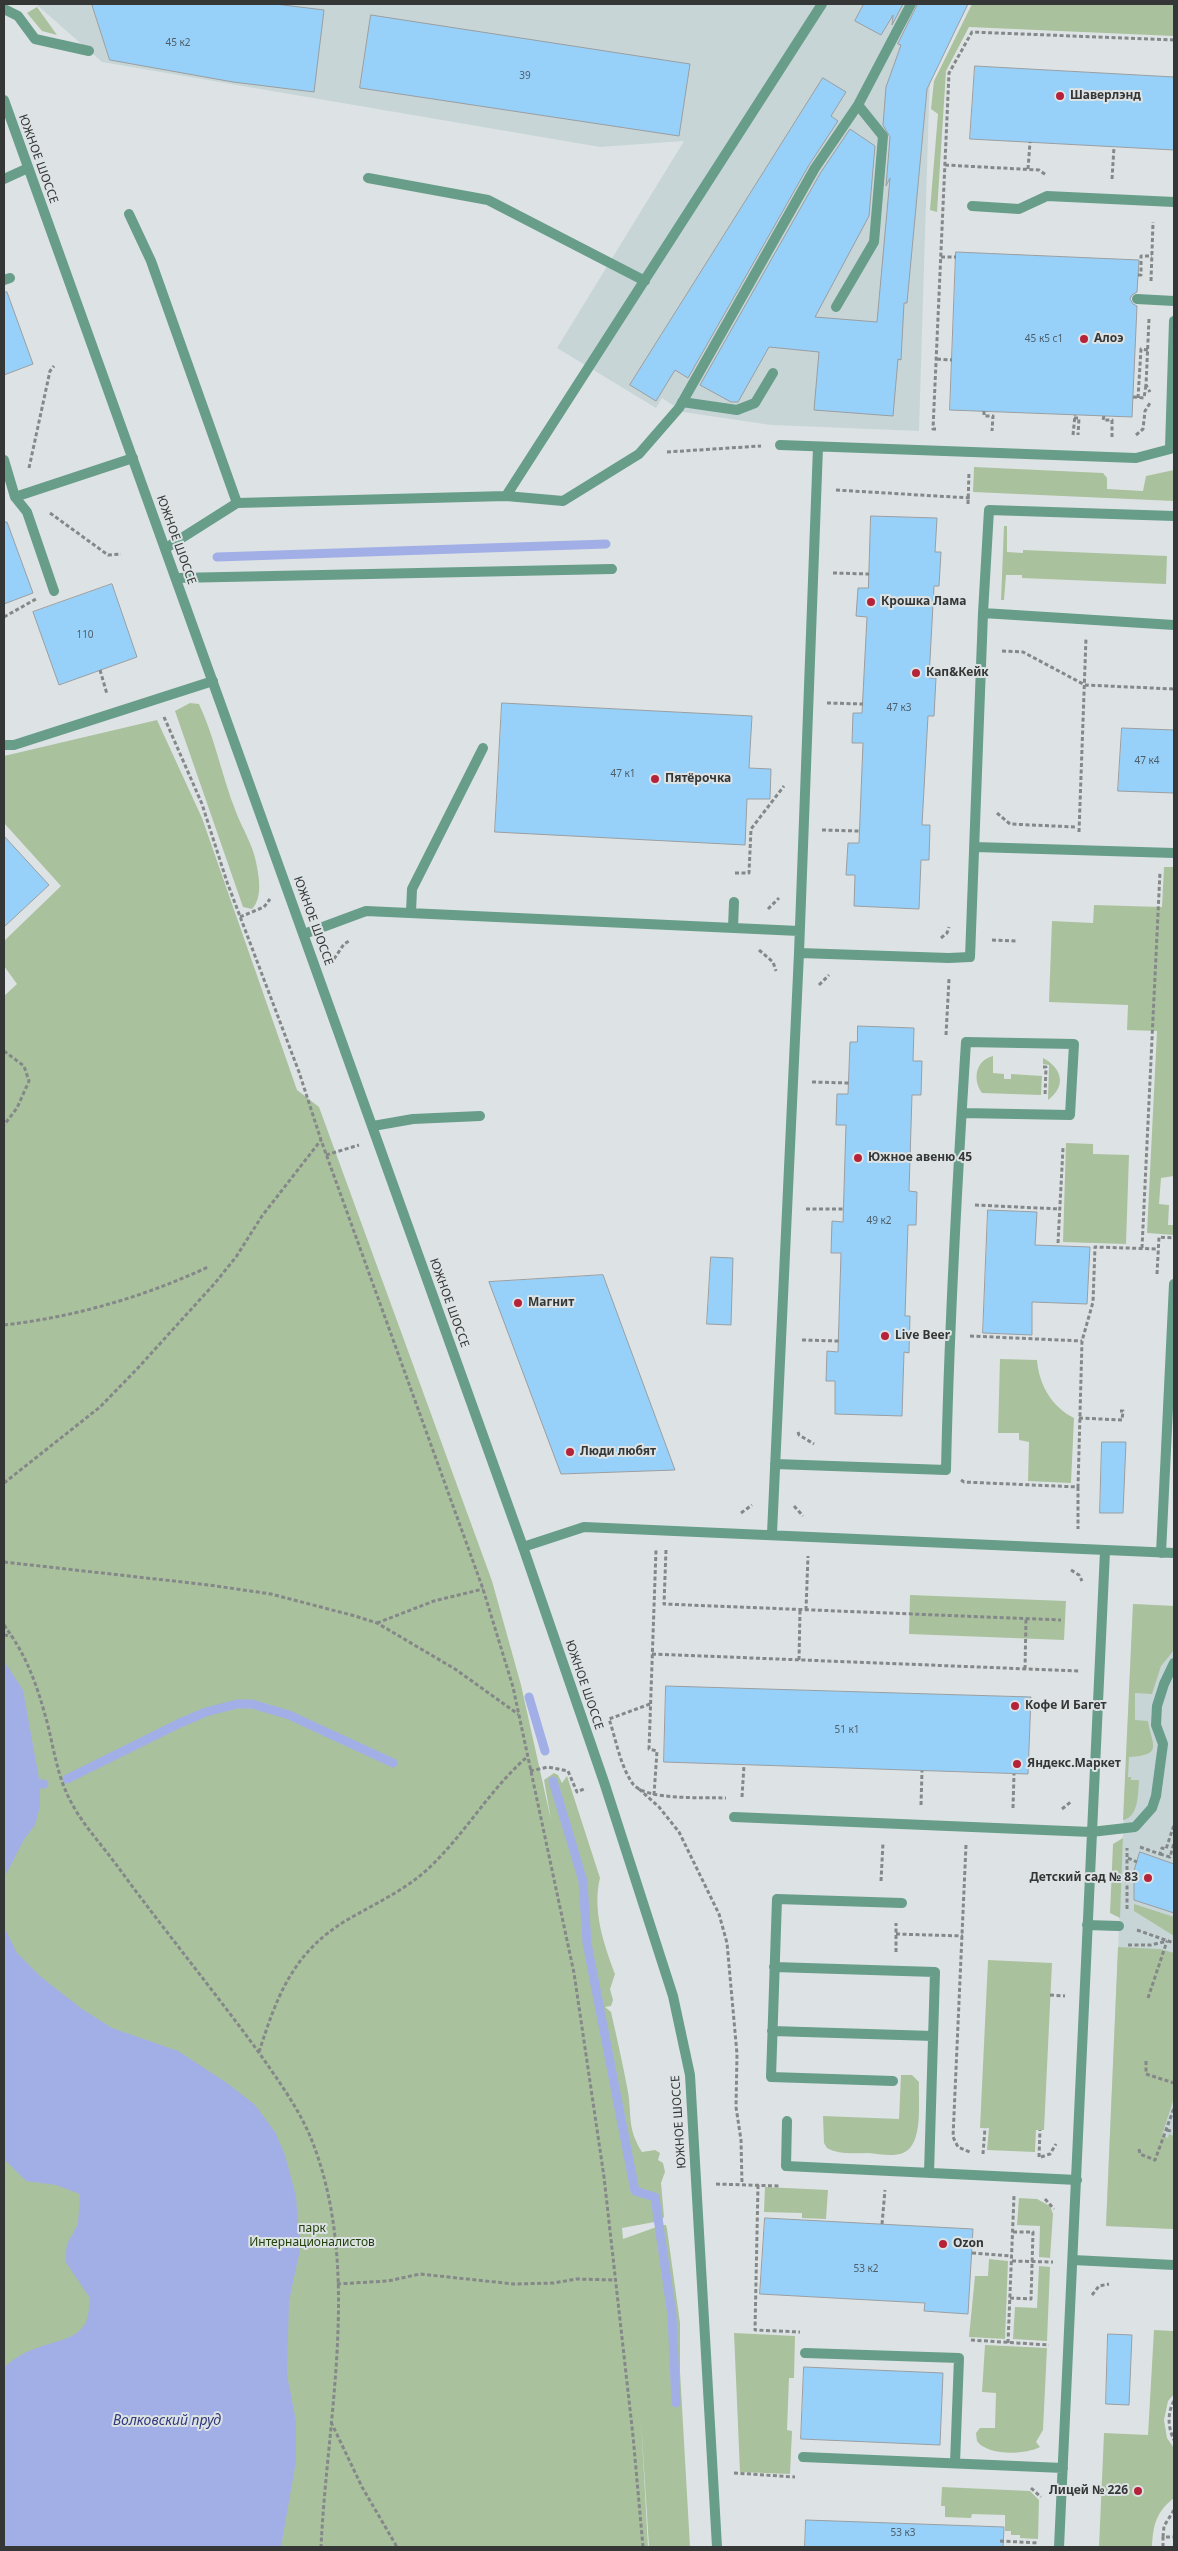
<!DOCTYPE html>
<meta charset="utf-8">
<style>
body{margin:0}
#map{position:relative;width:1178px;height:2551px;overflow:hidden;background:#dde3e4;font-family:"Noto Sans",sans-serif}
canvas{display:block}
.frame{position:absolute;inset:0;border:5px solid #353737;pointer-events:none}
</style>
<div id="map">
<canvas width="1178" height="2551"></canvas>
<div class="frame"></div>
</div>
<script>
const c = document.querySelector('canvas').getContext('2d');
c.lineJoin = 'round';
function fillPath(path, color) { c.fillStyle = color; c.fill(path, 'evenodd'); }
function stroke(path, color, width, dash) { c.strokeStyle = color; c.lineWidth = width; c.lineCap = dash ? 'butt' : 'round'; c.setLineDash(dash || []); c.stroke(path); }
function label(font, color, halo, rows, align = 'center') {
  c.font = font + ' "Noto Sans",sans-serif'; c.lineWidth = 4; c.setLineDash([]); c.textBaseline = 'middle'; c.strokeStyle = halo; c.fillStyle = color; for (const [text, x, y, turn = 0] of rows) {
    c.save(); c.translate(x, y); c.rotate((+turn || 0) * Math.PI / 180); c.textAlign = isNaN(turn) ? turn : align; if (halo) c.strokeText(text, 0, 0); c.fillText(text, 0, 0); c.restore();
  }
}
const built = new Path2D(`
 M39,4H968L930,72L919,431L771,425L683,412L662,398L656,408L557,348L684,141L600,147L102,62L37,5Z
 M1133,1604L1174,1606V2229L1106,2226Z`);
const green = new Path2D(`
 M972,4H1174V36L969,27L946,71L937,212L930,210L938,114L931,109L934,81Z
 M37,7L57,35L42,31L27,13Z
 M974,467L1103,473L1107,478V489L1143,491L1146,476L1174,470V501L973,492Z
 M1004,526H1007V552L1023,553V550L1167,556L1166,584L1022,578V575H1006L1004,600H1001Z
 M190,703L199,704C215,738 222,777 236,812C242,828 253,845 256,862C259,877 263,897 252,909L243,907L175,711Z
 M157,720L202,818L297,1090L319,1107L492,1581L521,1685L551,1820L544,1780L554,1773L558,1775L562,1783L567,1776L600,1878C592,1910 604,1945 615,1974L610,1989L613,2000L611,2006L605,2007L611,2012C617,2038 623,2065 628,2092C632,2116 627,2128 642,2152L655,2150L660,2153L658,2160L663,2163L665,2172L661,2183L664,2217L660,2221L622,2228L623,2239L662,2225H666L667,2229L680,2323V2372L690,2547H649L641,2420L648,2547H4V996L17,984L4,966V941L61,886L4,823V756Z
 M1164,867H1174V1176L1161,1178L1159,1204L1169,1205L1168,1225H1174V1235L1147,1233L1157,1031L1127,1030L1128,1005L1049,1002L1052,921L1093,923L1094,905L1162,907Z
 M993,1056V1073L1004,1074V1079H1011V1074L1042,1076L1041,1095L982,1093C972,1079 976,1060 993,1056Z
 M1043,1058C1062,1068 1067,1086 1048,1100L1049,1065L1043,1064Z
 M1066,1143L1093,1144V1154L1129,1155L1126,1244L1063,1242Z
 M1000,1359L1037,1360C1039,1385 1052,1407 1074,1418L1071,1483L1028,1481L1029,1442L1019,1440V1433H998Z
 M910,1595L1066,1601L1064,1640L909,1634Z
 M1133,1604L1174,1606V1650L1161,1666L1152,1694L1135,1693V1720L1148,1721C1152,1746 1164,1755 1129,1757L1128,1777H1131V1780H1139C1138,1793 1139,1817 1123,1820Z
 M1123,1838L1120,1918L1110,1913L1113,1844Z
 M1134,1904L1174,1917V1936L1134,1911Z
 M1118,1947L1160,1949L1174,1953V2098L1162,2135L1168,2138L1169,2134L1174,2136V2229L1106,2226Z
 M988,1960L1052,1963L1044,2130H1036L1035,2152L987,2150L989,2128H980Z
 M901,2075H912L919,2082C918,2101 924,2145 903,2153C893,2157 879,2154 868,2153C855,2153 839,2155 827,2148L824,2143L823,2116L899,2119Z
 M765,2187L828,2190L826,2219L802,2218V2213L764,2212Z
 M1019,2198L1037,2199L1050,2206L1053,2214L1050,2258L1039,2257L1040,2226L1017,2225Z
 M989,2259L1008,2261L1005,2339L969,2337L975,2276H988Z
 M1039,2266L1050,2267L1047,2341L1013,2339L1015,2307L1037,2308Z
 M1154,2330L1174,2331V2394L1168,2401L1164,2420L1167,2438L1174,2448V2498C1156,2512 1153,2525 1152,2547H1099L1104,2433L1148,2435Z
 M734,2333L795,2336L794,2378H789L787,2430L792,2431L790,2474L740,2472Z
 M985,2345L1047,2348L1043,2430L1036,2442L1040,2447C1025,2455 987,2456 977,2441L976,2433L980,2428H995L996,2393L982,2392Z
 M942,2487L1030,2491L1039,2500L1038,2539L1020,2538V2535H1011V2531H1005V2515L972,2514L971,2518L945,2517V2506H941Z`);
const water = new Path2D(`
 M4,1661L23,1690L40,1784V1806L35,1825L25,1838L5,1876L4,1886Z
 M4,1927L17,1953L41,1977L82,2009L112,2028L178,2051L227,2083L255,2105L275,2132L285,2155L296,2196L300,2250L289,2301L287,2375L296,2421V2461L281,2547H4V2368C12,2359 25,2352 37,2348C53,2341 74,2341 85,2324C89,2318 89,2305 90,2298L65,2261L67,2244L78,2224L80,2194L56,2185L26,2181L4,2159Z`);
const stream = new Path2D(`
 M217,557L606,544
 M529,1697L545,1751
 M67,1779L180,1723L206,1712L237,1704H252L289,1715L393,1763
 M553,1781L583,1881L587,1943L635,2191L655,2197L672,2315L676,2403
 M40,1784H44`);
const building = new Path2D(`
 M92,4H275L324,10L314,92L233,82L110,60Z
 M864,4H903L892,25L893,15L881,35L855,21Z
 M918,4H968L927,89L907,303H904L901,360L898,359L893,416L814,410L819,352L769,347L738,402H731L700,385L821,172L850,129L875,146L869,216L815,317L877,322L890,178L886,186L890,137L883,125L886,87L901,45L898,44Z
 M371,15L690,64L679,136L360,88Z
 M975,66L1174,77V150L970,139Z
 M823,78L846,92L831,116L838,121L809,165L688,378L675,370L656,401L630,385Z
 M956,252L1139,260L1137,292L1132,295L1130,299L1133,304L1137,306L1132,417L950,410Z
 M7,292L33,364L4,375V293Z
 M871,516L937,518L935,552H941L939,586H934L929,678H936L934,716H928L922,825H930L929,860H921L919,909L854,906L855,875H846L848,843H859L863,743H852L853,713H862L867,617L856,616L858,588H868Z
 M4,522H7L33,593L4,604Z
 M112,584L137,657L59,685L33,612Z
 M502,703L752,716L749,768L771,769L770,799H747L745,845L495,832Z
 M1122,728L1174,730V793L1118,791Z
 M4,836L49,885L4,927Z
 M858,1026L914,1028L913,1061H922L921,1095H912L909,1191L917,1192L916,1225H908L905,1316H910L909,1353L904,1352L902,1416L835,1414V1381H826L827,1351L838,1352L841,1253H831L832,1221L843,1222L846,1125H836L837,1094H848L850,1042H857Z
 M988,1210L1037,1212L1035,1245L1090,1247L1087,1304L1032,1302V1335L983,1333Z
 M711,1257L733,1258L731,1325L707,1324Z
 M603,1275L675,1470L561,1474L489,1282Z
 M1102,1442H1126L1123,1513H1100Z
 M666,1686L1031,1697L1028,1774L664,1762Z
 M1140,1852L1174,1864V1913L1134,1900V1871Z
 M765,2218L973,2229L968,2314L924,2311L925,2303L760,2294Z
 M1108,2334L1132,2335L1129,2405L1106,2404Z
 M804,2367L943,2373L940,2445L801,2439Z
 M806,2520L1004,2527L1003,2547H805Z`);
const path = new Path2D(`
 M945,165L1039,170L1046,175
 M1028,169L1030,142
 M1112,179L1114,147
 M941,257H956
 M1138,275H1141V256H1152
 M1151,281L1153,222
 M1149,319L1146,385L1150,392
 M937,359L952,360
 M1133,397L1144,398L1146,385
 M1138,398L1141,349L1148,350
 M984,411V416H993L992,431
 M1104,416L1103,420H1112V437
 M1074,418H1079L1078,435
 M936,429H933L949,73L972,32L1174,40
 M1073,435L1075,415
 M1136,435L1143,429L1145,411L1150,403
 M667,452L761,446
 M29,468L50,371L54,366
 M836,490L970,498
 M968,504L969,472
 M50,513L108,555L121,554
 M833,573L869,574
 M4,617L36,599
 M1002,651L1023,652L1085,685L1174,689
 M100,670L107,694
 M930,673L960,674
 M827,703L863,704
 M164,717L202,804L227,882L299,1072L321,1140L483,1589L513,1687L574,1973L604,2177L633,2436L643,2547
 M997,813L1010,824L1076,827
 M822,830L859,831
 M1079,832L1086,638
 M735,873H749L751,829L784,786
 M768,909L779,898
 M240,917L264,907L270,899
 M941,938L947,933L949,927
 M992,940L1016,941
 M759,950L773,962L776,971
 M334,959L344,944L349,941
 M819,985L829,975
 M946,1035L949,979
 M4,1051L24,1066L29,1081L17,1108L4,1125
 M1043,1067H1046L1045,1096
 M812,1082L849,1083
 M326,1155L359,1145
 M975,1205L1060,1209
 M806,1209H843
 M1058,1243L1063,1148
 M1142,1248L1160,872
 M1157,1274L1159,1237L1174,1238
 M4,1325C74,1317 144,1297 208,1267
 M970,1336L1082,1341
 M802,1340L839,1341
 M1079,1418L1122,1420L1123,1411H1120
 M798,1432L799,1435L814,1444
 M961,1480L964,1482L1078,1487L1082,1341L1093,1302L1095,1247L1158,1249
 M4,1483L100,1407L137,1369L215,1283L236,1257L262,1216L321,1140
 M1078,1487V1529
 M794,1506L803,1516
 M741,1513L752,1505
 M666,1550L664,1604L1061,1620
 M4,1562L209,1585L271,1594L355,1616L377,1623L455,1669L518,1714
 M1071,1570L1079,1575L1082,1581
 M806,1610L808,1556
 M377,1623L434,1601L483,1589
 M4,1625C27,1656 37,1685 47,1722C54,1749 57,1775 70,1800C82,1824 102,1845 118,1867C164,1930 214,1991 260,2054C280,2083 302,2113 314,2146C361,2272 327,2418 321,2547
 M4,1635L11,1636
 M652,1654L1079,1671
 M799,1660L800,1610
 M1025,1669L1026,1619
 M650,1704L609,1719C616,1739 620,1766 633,1784C646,1801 705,1797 726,1798
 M530,1771L548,1767L568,1771L577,1792L586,1788
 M639,1789L659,1807L679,1832L719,1914L727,1943L737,2054L736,2107L741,2140L742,2184
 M654,1795L657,1751L649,1749L656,1550
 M742,1797L744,1765
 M921,1805L922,1771
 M1013,1808L1014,1774
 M1062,1809L1072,1801
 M966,1845L953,2137L958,2147L970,2152
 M1140,1847L1160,1854L1162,1848L1166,1849L1174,1825
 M1160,1854L1170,1857L1174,1843
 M1128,1858L1137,1862
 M881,1881L883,1843
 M1127,1909V1848
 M1137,1930L1174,1943
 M896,1934L963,1936
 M1128,1945H1151L1167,1941
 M896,1952V1923
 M1050,1995L1065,1996
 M1148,1998L1167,1941
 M259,2052C277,1996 293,1952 347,1920C376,1903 408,1889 432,1865C467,1831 491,1788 527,1757
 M1146,2061V2074L1174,2083
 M1167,2130L1174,2132
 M1139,2149L1140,2154L1155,2160L1174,2108
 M983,2154L985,2128
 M1039,2157L1040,2130
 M1041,2157L1050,2154L1056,2144
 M716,2184L779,2186
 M758,2185L755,2330L800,2332
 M1045,2199L1054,2209
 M882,2224L885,2190
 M972,2253L1012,2256
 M1012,2261L1053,2262
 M337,2284L388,2281L420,2274L514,2284L554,2283L576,2279L614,2280
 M1092,2295L1099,2286L1109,2284
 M1010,2298L1031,2299L1033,2232H1013
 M971,2340L1049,2345
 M1008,2343L1014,2196
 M1174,2401C1167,2413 1168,2428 1174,2440
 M331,2422L362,2487L397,2547
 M734,2473L795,2477
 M1031,2488L1041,2497
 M1163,2537L1164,2526L1174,2510
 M1000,2541L1039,2543
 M1163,2547V2537H1174`);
const service = new Path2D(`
 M4,9L18,16L35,39L89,51
 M368,178L488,200L645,281
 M4,179L28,168
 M972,206L1019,209L1047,196L1174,202
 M129,214L151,261L237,503
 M4,280L10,278
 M1137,299L1174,301
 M836,307L874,242L883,136L858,105
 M682,402L737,410L755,403L773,373
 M780,445L1136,458L1174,448
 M1170,448L1174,321
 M4,460L15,497L133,458
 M506,496L822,4
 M15,497L27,512L54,591
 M166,548L237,503L506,496L563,501L639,454L679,408L815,168L858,105L911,4
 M176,578L612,569
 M983,613L989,510L1174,516
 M4,745H14L213,681
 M975,847L1174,853
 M411,912L412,889L483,748
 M733,928L734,902
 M304,934L366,911L799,931
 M799,953L949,958L970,957L983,613L1174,625
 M373,1126L413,1119L480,1116
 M775,1464L946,1470C949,1327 957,1184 966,1042L1074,1044L1070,1115L962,1113
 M772,1533L799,953L818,447
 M523,1547L584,1527L1174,1553
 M1161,1553L1174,1284
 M734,1817L1091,1832L1135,1827L1152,1808L1156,1796L1163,1744L1156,1725L1157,1706L1164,1684L1174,1663
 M1087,1925L1119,1926
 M774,1967L935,1972L929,2173
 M772,2031L933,2036
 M893,2081L771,2077L777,1899L902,1903
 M787,2121L786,2166L1077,2180
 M1073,2260L1174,2265
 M805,2353L959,2358L955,2463
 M803,2457L1063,2468
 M1059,2547L1105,1551`);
const minor = new Path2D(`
 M4,100L523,1547L604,1782L673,1996L690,2075L717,2547`);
const markers = [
 [1060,96,5,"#b5233a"],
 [1084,339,5,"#b5233a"],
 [871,602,5,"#b5233a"],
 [916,673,5,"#b5233a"],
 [655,779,5,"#b5233a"],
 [858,1158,5,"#b5233a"],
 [518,1303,5,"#b5233a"],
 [885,1336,5,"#b5233a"],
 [570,1452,5,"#b5233a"],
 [1015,1706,5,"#b5233a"],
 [1017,1764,5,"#b5233a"],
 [1148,1878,5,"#b5233a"],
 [943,2244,5,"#b5233a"],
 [1138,2491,5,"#b5233a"]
];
const numberNames = [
 ["45 к2",178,43],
 ["39",525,76],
 ["45 к5 с1",1044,339],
 ["110",85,635],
 ["47 к3",899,708],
 ["47 к4",1147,761],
 ["47 к1",623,774],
 ["49 к2",879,1221],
 ["51 к1",847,1730],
 ["53 к2",866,2269],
 ["53 к3",903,2533]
];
const poiNames = [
 ["Шаверлэнд",1070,96],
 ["Алоэ",1094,339],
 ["Крошка Лама",881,602],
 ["Кап&Кейк",926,673],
 ["Пятёрочка",665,779],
 ["Южное авеню 45",868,1158],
 ["Магнит",528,1303],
 ["Live Beer",895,1336],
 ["Люди любят",580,1452],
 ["Кофе И Багет",1025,1706],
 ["Яндекс.Маркет",1027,1764],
 ["Детский сад № 83",1138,1878,"right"],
 ["Ozon",953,2244],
 ["Лицей № 226",1128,2491,"right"]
];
const streetNames = [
 ["ЮЖНОЕ ШОССЕ",38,159,70],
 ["ЮЖНОЕ ШОССЕ",176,540,70],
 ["ЮЖНОЕ ШОССЕ",313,921,70],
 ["ЮЖНОЕ ШОССЕ",449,1303,70],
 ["ЮЖНОЕ ШОССЕ",584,1685,71],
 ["ЮЖНОЕ ШОССЕ",679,2122,-94]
];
const parkNames = [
 ["парк",312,2229],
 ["Интернационалистов",312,2243]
];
const waterNames = [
 ["Волковский пруд",167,2421]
];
fillPath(built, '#c8d5d7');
fillPath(green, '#aac19e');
fillPath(water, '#a2afe7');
stroke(stream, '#a2afe7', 9);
fillPath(building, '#97d1f9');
stroke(building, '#9a9ea1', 1);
stroke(path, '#848888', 3, [4, 2.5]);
stroke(service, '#689d8a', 10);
stroke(minor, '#689d8a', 10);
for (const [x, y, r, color] of markers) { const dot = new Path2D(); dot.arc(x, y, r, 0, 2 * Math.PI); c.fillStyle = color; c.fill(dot); stroke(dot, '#dde3e4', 2); }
label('10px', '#4e5e68', null, numberNames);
label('bold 12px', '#353737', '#dde3e4', poiNames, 'left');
label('12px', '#353737', '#dde3e4', streetNames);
label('12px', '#214108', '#dde3e4', parkNames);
label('italic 14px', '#31397c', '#dde3e4', waterNames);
</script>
